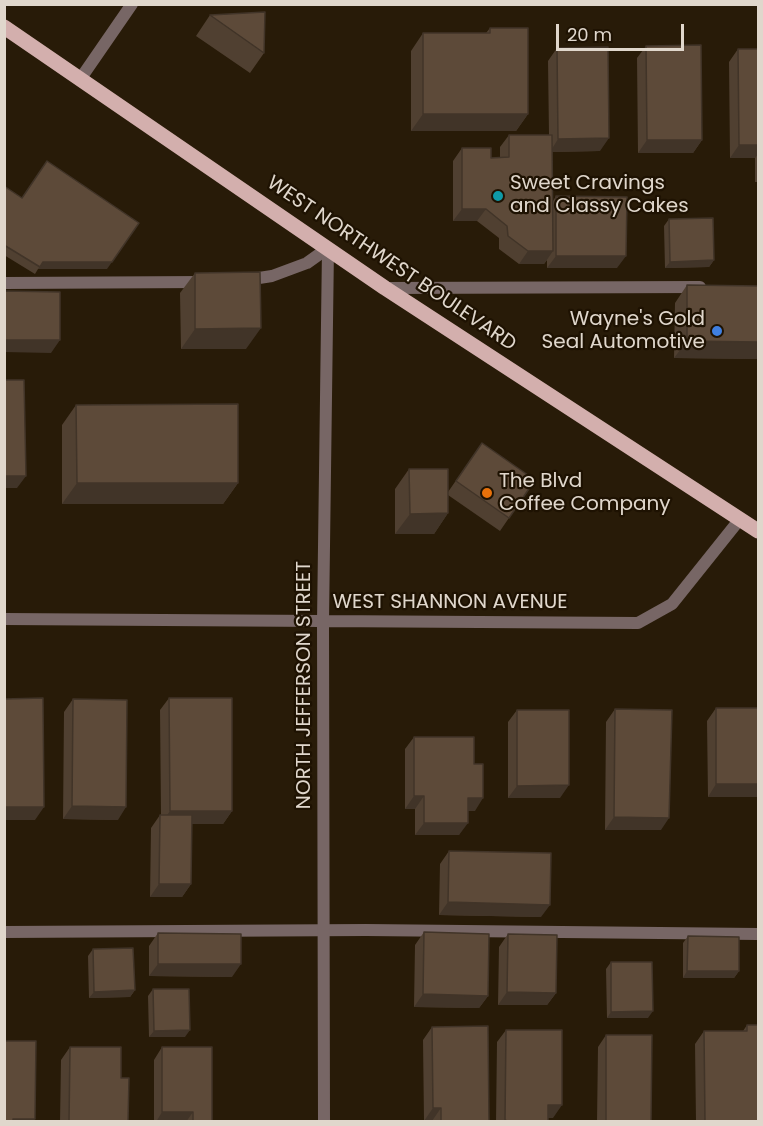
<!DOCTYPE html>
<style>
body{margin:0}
#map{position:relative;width:763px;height:1126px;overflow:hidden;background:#281b08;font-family:Poppins,sans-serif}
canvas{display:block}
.frame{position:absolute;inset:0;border:6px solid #e0d7cc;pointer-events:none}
.scale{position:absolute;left:556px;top:24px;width:128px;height:27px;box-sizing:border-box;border:3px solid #e0d7cc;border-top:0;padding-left:8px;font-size:18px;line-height:21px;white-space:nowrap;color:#e0d7cc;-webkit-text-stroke:4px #1e1202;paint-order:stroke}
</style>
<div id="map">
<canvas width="763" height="1126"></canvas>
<div class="frame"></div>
<div class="scale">20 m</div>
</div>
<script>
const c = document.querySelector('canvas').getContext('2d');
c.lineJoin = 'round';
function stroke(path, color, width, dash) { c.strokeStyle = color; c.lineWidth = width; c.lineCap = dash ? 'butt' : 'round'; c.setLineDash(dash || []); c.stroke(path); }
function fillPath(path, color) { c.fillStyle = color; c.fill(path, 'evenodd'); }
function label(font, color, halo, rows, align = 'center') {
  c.font = font + ' Poppins,sans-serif'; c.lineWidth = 4.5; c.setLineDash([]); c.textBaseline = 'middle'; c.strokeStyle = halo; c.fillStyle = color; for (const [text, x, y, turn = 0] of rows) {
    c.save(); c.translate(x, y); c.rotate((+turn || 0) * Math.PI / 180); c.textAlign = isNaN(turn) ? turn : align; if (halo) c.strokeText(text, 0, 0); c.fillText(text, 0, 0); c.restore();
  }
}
const service = new Path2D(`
 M246,280L272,276L307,263L328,248
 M4,283L204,282
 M385,288L700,287
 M4,932L366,930L758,934`);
const minor = new Path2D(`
 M81,78L132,4
 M4,619L638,623L672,604L740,519
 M324,1122L323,621L328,248`);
const primary = new Path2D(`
 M4,27L385,288L758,531`);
const wall = new Path2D(`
 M210,15L264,53L250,73L196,36Z
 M490,28L528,114L516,131H411V51L423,33H486Z
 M646,46L702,140L693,153H638L637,58Z
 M557,48L600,151L552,152L553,201L556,196L617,268H547V260L544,264H519L499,249V238L477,221H453V161L462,148L491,158L500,157V147L509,135H549L548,61Z
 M738,49H759V182H755V158H730L729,62Z
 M4,186L107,269H38L35,274L4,255Z
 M669,219L714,260L709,267L665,268L664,226Z
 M195,273L246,349H181L180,293Z
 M687,285L759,286V359L674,358L675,303Z
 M76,405L238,483L223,504H62V425Z
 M482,443L535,480L500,531L448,495V513L434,534H395V489L409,469L448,492Z
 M169,698L232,811L223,824H192L191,884L182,897H150L151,828L160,815H161L160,710Z
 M73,699L118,820L63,819L64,712Z
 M716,708L759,797H708L707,721Z
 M615,709L661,830H605L606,722Z
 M517,710L560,798H508V722Z
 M414,737L475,811H468L459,835H415V809H405V749Z
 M449,851L541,917L439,915L440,864Z
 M424,932L488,996L479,1008L414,1007L415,945Z
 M158,933L232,977L149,976V946Z
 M508,934L556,993L547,1005H498L499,947Z
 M688,936L739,971L734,978H683V943Z
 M93,949L135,990L130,997L89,998L88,956Z
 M611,962L648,1018H607L606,969Z
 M153,989L185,1037H149L148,996Z
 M747,1025L759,1122H696L695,1044L704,1031H743Z
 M432,1027L489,1122L424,1121L423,1040Z
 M506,1030L553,1118H548V1122H496L497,1042Z
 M606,1035L651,1122H597L598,1047Z
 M70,1047L121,1078L128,1122H60L61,1060Z
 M162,1047L212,1122H154V1060Z`);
const shadedWall = new Path2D(`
 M423,114H528L516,131H411Z
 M609,138L600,151L550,152L558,139Z
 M647,140H702L693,153H638Z
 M739,145H759V153L755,158H730Z
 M462,209H486L477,221H453Z
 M528,251H553L544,264H519Z
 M556,256H626L617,268H547Z
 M714,260L709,267L665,268L670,262Z
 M43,262H112L107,269H38Z
 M261,328L246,349H181L195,329Z
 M4,340H60L51,353L4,352Z
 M687,341L759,342V359L674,358Z
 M4,476H26L17,488H4Z
 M77,483H238L223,504H62Z
 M448,513L434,534H395L410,514Z
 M716,784H759V797H708Z
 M569,785L560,798H508L517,786Z
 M414,796H424L415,809H405Z
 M468,798H483L475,811H459Z
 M72,806L126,807L118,820L63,819Z
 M4,807H44L35,820H4Z
 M170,811H232L223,824H161Z
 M614,817L669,818L661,830H605Z
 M424,823H468L459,835H415Z
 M159,884H191L182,897H150Z
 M448,902L550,905L541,917L439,915Z
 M158,964H241L232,977L149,976Z
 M687,971H739L734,978H683Z
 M135,990L130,997L89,998L94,992Z
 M507,992L556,993L547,1005H498Z
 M423,994L488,996L479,1008L414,1007Z
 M653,1011L648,1018H607L611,1012Z
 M190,1030L185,1037H149L154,1031Z
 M548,1105H562L553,1118H539Z
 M433,1108H441L432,1121H424Z
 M162,1112H193L186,1122H156Z
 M13,1119H35L33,1122H11Z`);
const building = new Path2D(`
 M265,12L264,53L210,15Z
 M490,28H528V114H423V33H490Z
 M701,45L702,140H647L646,46Z
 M608,47L609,138L558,139L557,48Z
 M738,49H759V145H739Z
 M509,135H552L553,251H528L508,236L507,226L486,209H462V148H491V158L509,157Z
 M47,161L139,223L112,262H43L40,267L4,245V186L22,198Z
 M556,196L627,197L626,256H556Z
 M713,218L714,260L670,262L669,219Z
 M260,272L261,328L195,329V273Z
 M687,285L759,286V342L687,341Z
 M5,291L60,292V340H4Z
 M4,380H24L26,476H4Z
 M238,404V483H77L76,405Z
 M482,443L535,480L509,518L456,481Z
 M409,469H448V513L410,514Z
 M43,698L44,807H4V699Z
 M169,698H232V811H170Z
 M73,699L127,700L126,807L72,806Z
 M716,708H759V784H716Z
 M615,709L672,710L669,818L614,817Z
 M517,710H569V785L517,786Z
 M414,737H474V764H483V798H468V823H424V796H414Z
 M160,815H192L191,884H159Z
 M449,851L551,853L550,905L448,902Z
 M424,932L489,934L488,996L423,994Z
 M158,933L241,934V964H158Z
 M508,934L557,935L556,993L507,992Z
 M688,936L739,937V971H687Z
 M133,948L135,990L94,992L93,949Z
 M611,962H652L653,1011L611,1012Z
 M153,989H189L190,1030L154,1031Z
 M747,1025H759V1122H705L704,1031H747Z
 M488,1026L489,1122H441V1108H433L432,1027Z
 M506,1030H562V1105H548V1122H509L505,1120Z
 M606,1035H652L651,1122H606Z
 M4,1041H36L35,1119H13V1122H4Z
 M70,1047H121V1078H129L128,1122H69Z
 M162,1047H212V1122H193V1112H162Z`);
const markers = [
 [498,196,6,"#0f9aa8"],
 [717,331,6,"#3f7fe0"],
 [487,493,6,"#e8710a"]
];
const poiNames = [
 ["Sweet Cravings",510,184],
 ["and Classy Cakes",510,207],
 ["Wayne's Gold",705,320,"right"],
 ["Seal Automotive",705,343,"right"],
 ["The Blvd",499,482],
 ["Coffee Company",499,505]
];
const streetNames = [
 ["WEST NORTHWEST BOULEVARD",391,264,34],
 ["WEST SHANNON AVENUE",450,603],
 ["NORTH JEFFERSON STREET",305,685,-90]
];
stroke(service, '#776665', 12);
stroke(minor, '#776665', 12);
stroke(primary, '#d3afad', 15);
fillPath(wall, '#504031');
fillPath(shadedWall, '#413428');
fillPath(building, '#5d4a39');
stroke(building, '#413428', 1.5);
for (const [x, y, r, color] of markers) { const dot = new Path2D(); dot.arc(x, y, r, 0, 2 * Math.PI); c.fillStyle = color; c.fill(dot); stroke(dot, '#1e1202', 2); }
label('20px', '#e0d7cc', '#1e1202', poiNames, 'left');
label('20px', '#e0d7cc', '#1e1202', streetNames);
</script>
